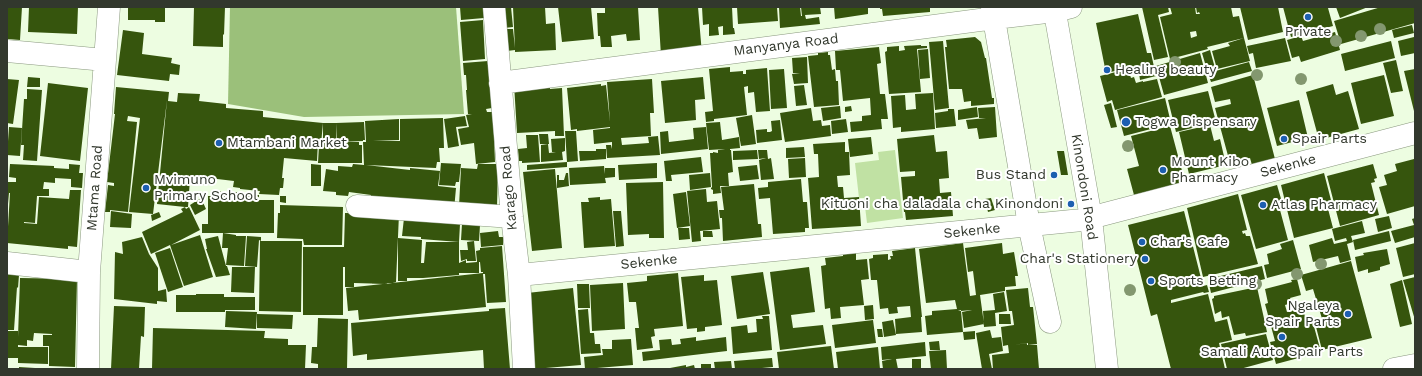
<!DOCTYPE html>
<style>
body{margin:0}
#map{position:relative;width:1422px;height:376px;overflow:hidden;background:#edfde1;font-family:"Work Sans",sans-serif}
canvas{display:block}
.frame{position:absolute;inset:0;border:8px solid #32382d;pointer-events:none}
</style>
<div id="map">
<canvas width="1422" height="376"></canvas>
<div class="frame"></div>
</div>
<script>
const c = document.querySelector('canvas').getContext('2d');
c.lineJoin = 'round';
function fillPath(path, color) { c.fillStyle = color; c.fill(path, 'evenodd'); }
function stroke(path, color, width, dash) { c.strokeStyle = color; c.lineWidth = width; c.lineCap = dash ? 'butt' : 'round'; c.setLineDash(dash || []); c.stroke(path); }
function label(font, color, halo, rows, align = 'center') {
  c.font = font + ' "Work Sans",sans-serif'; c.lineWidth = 4; c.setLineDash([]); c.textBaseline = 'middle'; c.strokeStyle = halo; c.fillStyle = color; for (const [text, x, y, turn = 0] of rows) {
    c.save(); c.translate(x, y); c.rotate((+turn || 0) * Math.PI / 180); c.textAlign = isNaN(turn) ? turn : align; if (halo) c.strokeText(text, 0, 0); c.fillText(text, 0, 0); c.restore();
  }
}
const green = new Path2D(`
 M895,150L903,218L867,223L864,198H859L855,163L879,160L878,152Z`);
const water = new Path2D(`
 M230,7H456L464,114L304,117L228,104Z`);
const building = new Path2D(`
 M7,7H22L20,40L7,39Z
 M29,7H78L77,34L28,32Z
 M128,7H165V22H155V20H128Z
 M194,7H225L224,35L223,34V47L193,46Z
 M460,7H484V18L461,20Z
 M502,7H511L513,27L504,28Z
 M513,7H545L546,24L555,23L556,50L515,52V50L507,51L505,29H513L515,48Z
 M558,7H591L594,39L562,42Z
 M605,7H638L640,40L627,41L626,34L611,36L612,47H601L600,36H598L597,13H605Z
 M658,7H698L702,54L661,56Z
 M702,7H732L733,28H734L735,34L723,35V26L718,27L719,35L709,36V24L703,25Z
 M737,7H777L778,21L738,24Z
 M779,7H800L801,16H802L801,7H820L821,14L805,15L806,19L819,17L820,24L780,28Z
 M834,7H868V14L835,19Z
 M880,7H930V12L883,16L882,9H880Z
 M1142,7H1168L1169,12L1158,15L1168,57L1154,60Z
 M1170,7H1195L1196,14H1200L1199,12L1197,13L1196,7H1231L1233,17L1239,16L1244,38L1207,47L1208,49L1170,59L1160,17L1172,14ZM1196,31L1197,36L1191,38L1190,32Z
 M1240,7H1278L1283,32L1248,40Z
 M1283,7L1328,8L1333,26L1291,37Z
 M1336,7H1368L1340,18Z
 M1381,7H1415V23L1341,44L1334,21Z
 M1138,14L1147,53H1151L1156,76L1140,80L1138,66L1106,73L1096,23Z
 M483,20L485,59L463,61L460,22Z
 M1412,25L1414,33L1394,38L1392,30Z
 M123,30L144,33L142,54L172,58L171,63L180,65L179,75L170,74L169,81L117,75Z
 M1335,32L1340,50L1301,62L1299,56L1292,58L1287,40L1301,36L1303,41Z
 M975,37L981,42L985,58H986L992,98H994V104L971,106V101L964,102L962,89H949L945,47H947L946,40Z
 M1414,37L1415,53L1401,56L1398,41Z
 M1244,38L1250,61L1217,69L1212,51L1230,46L1228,43Z
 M1285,38L1291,61L1256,68L1253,53L1249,54L1247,46Z
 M943,41L949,108L935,110L929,42Z
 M1391,41L1395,58L1345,71L1341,54Z
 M921,45V46H927V48L917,49L921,92L889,94L885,52L887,51V47L899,46V51L905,50L904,46Z
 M879,47L881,63L877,64L880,94H885L888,119H881L882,129L851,132L850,122L862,121V116L871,115L870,98L843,101L840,70H836L835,51Z
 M928,49L930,78L920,79L918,50Z
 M1210,50L1215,68L1207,70L1202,53Z
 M828,52V55H830L832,70L835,69L836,81H838L839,105L814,107L808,56L818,55V53Z
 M1200,53L1208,83L1164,95L1156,66Z
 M807,57L808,83L794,84L792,74L800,73H793L792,58Z
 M1396,60L1403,91L1391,93L1383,63Z
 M488,61L492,108L486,109L487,112H493L495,162L476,164L474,143L461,145L458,129L469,127L466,115L472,114H468L466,90H467L466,75H464L463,63Z
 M1249,62L1252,71L1211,82L1208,73Z
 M730,67V72L743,71V74H746V70L767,68L770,111L756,112L754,92L748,93V86L744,87L747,115L714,119V121L706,122L705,112L713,111L709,69Z
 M784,69L787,108L771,109L769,70Z
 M1128,69L1131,78L1134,77L1136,83L1143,81V82L1157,79L1162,97L1115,110L1112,100L1107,102L1100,76Z
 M1415,69V111H1414L1404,71Z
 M1253,75L1275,159L1252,165L1250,158L1230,163L1215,108L1231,104L1230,99L1215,102L1211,87Z
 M1384,75L1394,116L1361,124L1351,83Z
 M28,77L40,78V87H27Z
 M703,77L705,99L695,100L696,120L665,123L661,81Z
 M7,79L19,80L13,124L7,123Z
 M652,79L654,113H650L651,136L621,138L622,145L649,143L648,137L658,136L660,155L607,158L606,145H611L612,149V142L594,144L593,130L610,128V127L577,131V129L571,130L567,88L601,84V86L606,85L610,122L607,82Z
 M550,82V89L562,88L564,136H555V131L517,133L514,84Z
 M48,83L88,88L80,161L40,156Z
 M1333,84L1336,95L1348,91L1359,129L1319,140L1306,92Z
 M804,85L807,105L796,106L794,86Z
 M116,87L169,92L168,101L177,102L178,93L200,94L199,101L226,104V108L263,111V117L323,123L321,144L319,143L318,141L317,161L284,158L282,178H284L283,188H280L279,195L259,194L260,191L240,189V188L233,187L234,181L209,178V185L198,184L199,180L190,179L188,207H185L186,209L189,207L200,230L171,245L200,235L213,277L184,286L170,245L151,254L142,232L183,212L181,209L185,207L157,204L167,100L153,214L129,212L140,118L128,116L127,121L137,122L128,212L110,210V212H105L108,185L114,186V183L107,182L115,114H114Z
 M27,89L42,90L37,161L23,160L24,145H21L24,99H27Z
 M1208,91L1216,122L1176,132L1168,100Z
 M933,93L935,129L901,132V127L893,128L891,96L905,95L906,110L916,109L915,94Z
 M1165,98L1170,119L1161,122L1160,118L1149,121L1151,129L1124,136L1117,110Z
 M1299,100L1308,138L1277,146L1267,108Z
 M1111,103L1117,127L1111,128L1104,105Z
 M840,106L841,118L823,121L821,108Z
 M851,106L852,111L845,112V107Z
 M977,107L978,117L958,120V110Z
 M995,107L997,137L979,139L977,128L968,129L966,120L986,118H979L978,108Z
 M811,108L813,121L821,120L822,126L830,125L831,136L785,142L780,113Z
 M948,109H954L956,126L936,128L935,113L948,111Z
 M752,115L756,144L741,146L736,118Z
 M465,116L467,126L456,127L459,146L448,148L444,119Z
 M443,118L444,148H439L440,162H437L436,168L366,165L410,170V168L440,171L438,186L456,188L454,210L370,203L371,195L349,192L348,196L336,195V192L323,191L326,169L338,171V166L352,167L353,164L364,165L363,142H366L365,121L399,119V140L373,141H400V119Z
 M846,119L848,132L832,134L831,121Z
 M780,120L782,140L757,143L756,130L767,129V132H770L772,131L771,121Z
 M364,122L365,140H363V141L340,142H359V145H362V163H318L319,145H323V123H336V147H323H337L336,123Z
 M720,122L722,140L739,137L740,148L730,149V150H731L733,172L728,173L729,186H720L721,193L713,194V190L711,189V188L712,187L710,153H713V152L718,153V150L725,149L709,150L706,123Z
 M1210,125L1214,141L1220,139L1226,165L1189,174L1179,132Z
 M1170,126L1185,182L1134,195L1127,169L1139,166L1131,136Z
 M9,127L22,128L20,156L7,155V141H8Z
 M706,127L708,149L661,154L660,132L668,131L669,142L694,139L693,128Z
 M565,131H576L578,161L567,162V167L527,170V165L567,162Z
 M539,134H548L549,144H540Z
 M526,135H538L540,162L522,163V161H519L518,149L527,148Z
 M934,135L936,152L947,151L949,178L939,179L940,193L951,192L953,216L906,220L905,212H904L901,177L915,176V171L900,172L897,139Z
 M871,137L873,154L850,157L848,139Z
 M565,138V151L562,152L563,160L541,162V145L548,144L549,153L556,152H552L551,139Z
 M845,142V152H849L850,175L837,176L838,187H843L844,198L859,197L861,226L812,229L808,178L819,177L818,154H814L813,144Z
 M804,147L805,157L786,158V148Z
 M596,149H606V159L580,161L579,151H596Z
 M757,150L758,159L733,160V151Z
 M758,150H767L768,159L771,158L774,179L761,180L759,160L766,158L759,159Z
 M1057,151H1064L1068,175H1061Z
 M701,157L703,172L671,175L672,181H666L664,161Z
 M805,158L806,177L789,178L788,159Z
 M1414,159L1415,164V206L1387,214L1379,187L1387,185L1384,175L1397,171L1395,164Z
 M441,163L461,164L459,182H456L455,186L439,185Z
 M657,163V178L619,180L618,165Z
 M10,164L54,166V168L69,169V164L80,165L79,173H83L82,188L71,187V179L55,178V183L44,182L43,189H49V196H37L35,223L24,222V223L37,224L39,197L69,199L70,190H81L77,247L68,246V249L7,243L10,193H9L8,204H7L8,182H16V178L9,177Z
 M311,164L321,165V186H311Z
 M478,164H498L497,207L459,206L461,168L477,169Z
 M1373,164L1377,178L1374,179L1375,182L1371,183L1379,215L1340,226L1327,176Z
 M757,165L759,179L740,181L738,167Z
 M604,166L605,174V168H615V177L605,178L606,183L570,185L569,168Z
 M555,169L562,248L532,251L523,172Z
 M566,173H568L569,186L557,188V175H559V180H564Z
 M710,173L711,187L690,190L689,175Z
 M1324,173L1332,204L1327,205L1333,228L1294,238L1281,185Z
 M801,179L803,202H807L809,228H805V232L773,234L770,198L759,199L758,188L768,187V182Z
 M663,182L664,238H649V234L628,235L626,183Z
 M754,184L758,224H761L762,237L723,241L722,218H720L719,210H724L721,187Z
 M1277,185L1284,209L1280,210L1288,240L1256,249L1241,195Z
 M706,189L707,202L717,201L720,229L700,231L701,241L692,242L687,191Z
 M214,191H221L220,196H232V192H237V198L248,197V194H252V198H254V195H259V200H274V233H202V224H208V196H214Z
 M686,192L690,226L677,228L673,194Z
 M1238,194L1247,230L1242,231L1243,234L1245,233L1246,236H1250L1258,264L1203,277L1187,208Z
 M280,196H286V203L280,202Z
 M600,197V200L611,199L615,246L584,248L581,202H589L588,198Z
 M201,198L206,209L195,215L190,205Z
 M991,198L995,210L988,212L985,199Z
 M280,205L343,207L342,245H304L303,239L277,238L278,213H280Z
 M111,211L132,214L131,228L110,227Z
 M613,211H621L624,246L616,247Z
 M1184,211L1203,286L1207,285L1209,292L1204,293L1203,292L1171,300V303L1208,294L1215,322L1227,319L1232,340L1219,343L1225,369H1171L1157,314L1151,316L1128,225Z
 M159,212L161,217L152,221L151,215Z
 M345,213L399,214L396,282L388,284L354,283V287H345V267H343V315H303V247H344Z
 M1389,216L1392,228L1378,232L1375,219Z
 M404,218L460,224L459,242L421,239V237L402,236Z
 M1415,218V237L1395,243L1391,231L1414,225L1412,219Z
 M1362,221L1365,233L1351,236L1353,242L1347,244L1351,260L1340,263L1338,256L1313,262L1309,245L1332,238L1334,244L1347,241L1346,238L1335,241L1332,229Z
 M462,224L480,225L479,241L461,240Z
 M678,228H689L690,239L679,240Z
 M498,231L499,237H503V245L481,247L480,233Z
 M703,231H712L713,237H703Z
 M1389,231L1391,241L1355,250L1353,240Z
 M223,233L236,235V236H246L244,266L226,265L228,248H222Z
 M218,236L226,266H227L230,275L216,277L206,249H207L205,239Z
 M247,236L261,237V241L259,240L257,267L245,266Z
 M142,237L149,254L158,268V291L166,289L167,302L157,301V304L114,299L115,252L123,254L122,242Z
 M398,238L422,240L421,263H424L426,242H459V263L466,260V263L477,262L476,251L480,250V248L502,246L506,302L487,303L485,274H483L486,307L359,320L358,310L348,311L346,288L483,273V272H481L480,262H479V273H459V266V275L423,278H407V281H398Z
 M1293,240L1301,269L1267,278L1264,265L1269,264L1267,254L1282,249L1280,244Z
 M260,241H302L301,312L259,311Z
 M474,241L476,261H467V259L461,261L460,250H468L467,242Z
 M963,243L970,296L976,295L973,271L968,272L965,248L1002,243L1003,254L1014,252L1018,276H1015L1016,286L1005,287V291L980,295L984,324L964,328L962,312L972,310L961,311V310H958L961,311L963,332L927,335L925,316L932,315V311L957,309L955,300L926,303L919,249Z
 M1415,243V274L1403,277L1396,248Z
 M170,248L183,287L168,292L155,253Z
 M915,248L922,317H921L922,332L896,334L895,319L911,317L910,306L897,307L898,313L889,314L888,308L880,309L877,280H871L869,259L873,258V255L888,254V260L891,259L890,256H893L892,251Z
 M1387,249L1390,264L1380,267V270L1368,273V269L1358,272L1355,257L1364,255L1363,253Z
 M856,252V260L867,259L869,279L861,280L864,305L840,307L841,318L831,319L830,308L825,309L821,266L826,265L825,258L843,256V254Z
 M1351,261L1372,338L1322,350L1315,323L1323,322L1313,289L1306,291L1301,275Z
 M1262,266L1265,279L1211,293L1208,279Z
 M232,267H255L254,293L231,292Z
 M809,267L815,312L791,315L793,328L823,325L826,344L780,350L770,272Z
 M7,271L24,273V276H20L19,275L18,288L17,287L14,330H7Z
 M763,272L770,314L737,319L731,276Z
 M678,273L683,326L654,329L655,336L651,337L653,348L637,350L635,328H639L636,302H629L627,283L647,281V276Z
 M704,275V281L717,280L722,325L705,327V331L697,332V328L687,329L681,277Z
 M1415,277V320L1403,280Z
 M20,278L77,279L75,367L49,366V346H43V335H52V334L34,333L33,341L27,340V346L18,345V347H48V364L18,363V358H7V331H18V337Z
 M1297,279L1301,295L1290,298L1292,303L1285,305L1287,312L1303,308L1306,322L1310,321V324L1313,323L1321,352L1276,364L1270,342L1275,341L1265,304L1268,303L1265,289L1292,282L1291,280Z
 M1402,280L1412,324L1400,327L1390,284Z
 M623,283L625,329L592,331L590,285Z
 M577,284H589L590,308H578Z
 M1257,287L1267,332L1246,336L1245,333L1234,335L1229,316L1222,318L1221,311L1215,314L1212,299L1214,298V296Z
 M573,288L581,365L534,369L527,293Z
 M1028,288L1030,307H1033L1037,344L1028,345V343L1013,345L1027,343V345H1037L1039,369H993L992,355L1009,353L1008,345L1003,346L1001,327L1014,325L1012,311H1009L1006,290Z
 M1004,292L1007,311L995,313L996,326L984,327L983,311L995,310L993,294Z
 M196,294H224V297H255V310H225V312H176V295H196Z
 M873,305L874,319L865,320L864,306Z
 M114,306L145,307L144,337L141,336L139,369H111Z
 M505,308L510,369H484L483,350L367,360V354L353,356L351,323L489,311V309Z
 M588,309L590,333H594L595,344H600L601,353L581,354L578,310Z
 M226,311L257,312L256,329L225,327Z
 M257,314L293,315L292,329L257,328Z
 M999,314H1010L1011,324H999Z
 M762,316H769L772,350L733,354L731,327L747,325L748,333L757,332L756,319H763Z
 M318,318L348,319L347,369H318V364L311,363L312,347H317Z
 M873,320L876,343L835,348L832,325Z
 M893,320L896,335L884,337L882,322Z
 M153,328L265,331L264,338L288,339V345H306L305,369H152Z
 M877,329H882L883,337H878Z
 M990,330L992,338L1001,337L1003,351L989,354L992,369H982L976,333Z
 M975,331V339L964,340L963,332Z
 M1266,334L1273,360L1240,369H1227L1221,344Z
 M696,337V341L726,337L727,351L643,361L642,352L660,350L659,340L671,339L672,345L681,344L680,339Z
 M631,339L633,365L585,369L584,357L603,355L602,349H612V340Z
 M939,341L940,350H930L929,342Z
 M925,342L926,356L896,359L898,369H883L882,361L892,359L882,360L881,347Z
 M831,346L834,369H779L777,352Z
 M878,347L880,369H838L836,352Z
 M946,350L947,369H931L929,351Z
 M772,358L773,367L762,368V369H735L734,361Z
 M912,359H921V369H912Z
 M731,361L732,369H715L714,362Z
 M701,364H711V369H701Z
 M686,365V367L694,365L695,369H670V368Z
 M19,367L35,368V369H19Z`);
const minor = new Path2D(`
 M494,7L512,217L519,275L524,369
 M992,7L1029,225L1050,322
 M1054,7L1091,218L1107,369
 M7,51L105,60
 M500,83L995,18L1055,11L1071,7
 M357,206L512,217
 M7,263L89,272
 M519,275L1082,220L1415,133
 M88,369L89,272L109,7`);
const major = new Path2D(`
 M1394,369L1415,365`);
const trees = [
 [1380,29],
 [1361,36],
 [1336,41],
 [1175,62],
 [1257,75],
 [1301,79],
 [1128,146],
 [1321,264],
 [1297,274],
 [1256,284],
 [1130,290]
];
const markers = [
 [1308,17,4,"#1d5fb0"],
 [1107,70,4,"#1d5fb0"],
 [1126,122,5,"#1d5fb0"],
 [1284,139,4,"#1d5fb0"],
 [219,143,4,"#1d5fb0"],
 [1163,170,4,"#1d5fb0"],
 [1054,175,4,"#1d5fb0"],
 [146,188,4,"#1d5fb0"],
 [1071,204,4,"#1d5fb0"],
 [1263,205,4,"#1d5fb0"],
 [1142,242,4,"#1d5fb0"],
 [1145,259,4,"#1d5fb0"],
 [1151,281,4,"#1d5fb0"],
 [1348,314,4,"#1d5fb0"],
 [1282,337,4,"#1d5fb0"]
];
const poiNames = [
 ["Private",1308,32,"center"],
 ["Healing beauty",1115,70],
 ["Togwa Dispensary",1135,122],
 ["Spair Parts",1292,139],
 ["Mtambani Market",227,143],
 ["Mount Kibo",1171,162],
 ["Pharmacy",1171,178],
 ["Bus Stand",1046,175,"right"],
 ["Mvimuno",154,180],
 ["Primary School",154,196],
 ["Kituoni cha daladala cha Kinondoni",1063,204,"right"],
 ["Atlas Pharmacy",1271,205],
 ["Char's Cafe",1150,242],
 ["Char's Stationery",1137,259,"right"],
 ["Sports Betting",1159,281],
 ["Ngaleya",1340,306,"right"],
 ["Spair Parts",1340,322,"right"],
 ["Samali Auto Spair Parts",1282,352,"center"]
];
const streetNames = [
 ["Manyanya Road",786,45,-7],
 ["Sekenke",1288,166,-15],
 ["Kinondoni Road",1084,187,81],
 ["Mtama Road",95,188,-86],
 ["Karago Road",509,188,-95],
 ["Sekenke",972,231,-6],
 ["Sekenke",649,262,-6]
];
fillPath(green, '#c0e1a3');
fillPath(water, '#9bc07a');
fillPath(building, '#36550d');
stroke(minor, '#8a987f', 23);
stroke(major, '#8a987f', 23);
stroke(minor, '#fff', 22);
stroke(major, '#fff', 22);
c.fillStyle = '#83976f';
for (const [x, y] of trees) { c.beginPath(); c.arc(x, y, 6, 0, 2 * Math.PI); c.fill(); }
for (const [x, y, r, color] of markers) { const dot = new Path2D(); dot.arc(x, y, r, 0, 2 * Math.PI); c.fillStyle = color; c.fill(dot); stroke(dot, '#fff', 1.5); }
label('14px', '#32382d', '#fff', poiNames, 'left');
label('14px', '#32382d', '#fff', streetNames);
</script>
